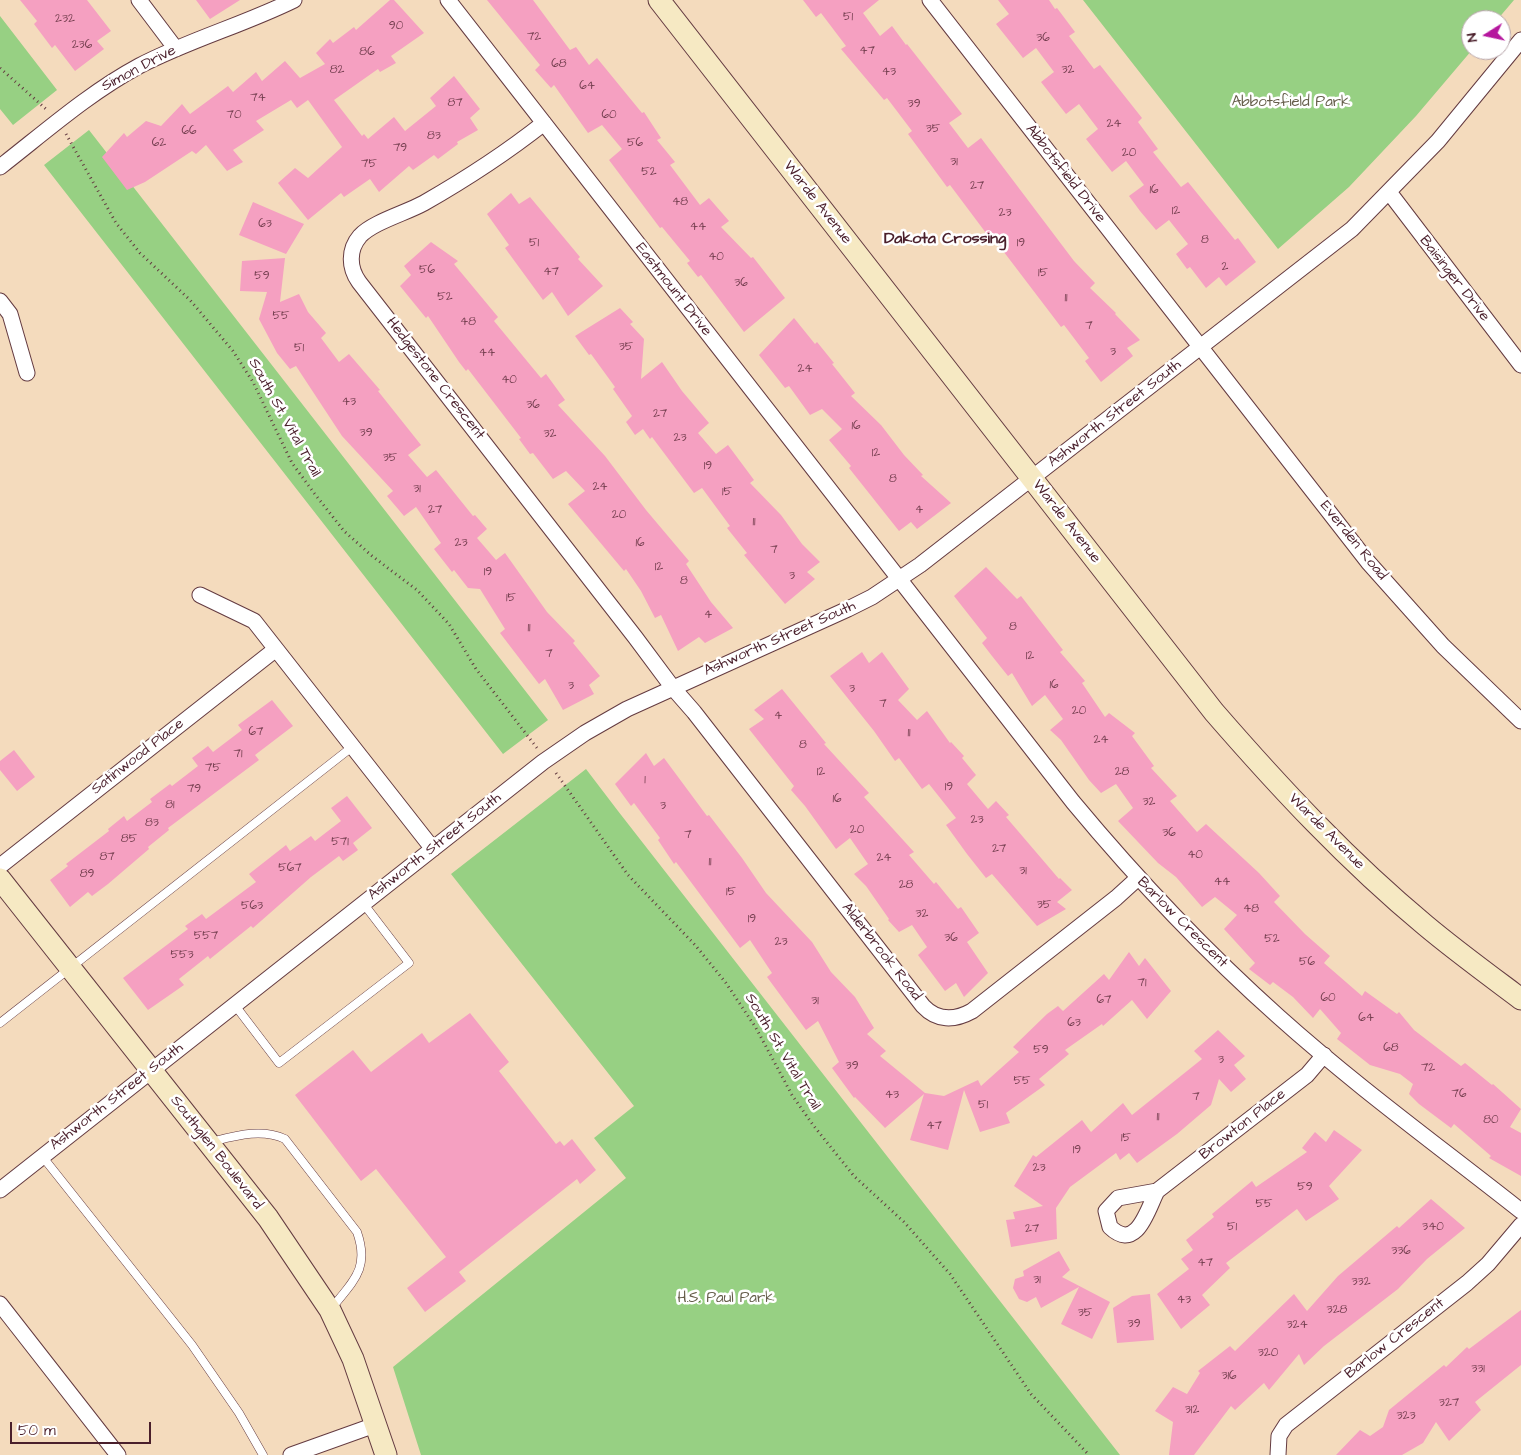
<!DOCTYPE html>
<style>
body{margin:0}
#map{position:relative;width:1521px;height:1455px;overflow:hidden;background:#f4dbbd;font-family:"Architects Daughter",sans-serif}
canvas{display:block}
.north{position:absolute;left:1461px;top:10px;width:50px;height:50px;box-sizing:border-box;background:#fff;border:1px solid #b7a5aa;border-radius:50%;rotate:260deg;font-size:14px;font-weight:700;line-height:20px;text-align:center;color:#4a1f2b}
.north::after{content:'';display:block;margin:auto;width:18px;height:22px;background:#b5179e;clip-path:polygon(50% 0,100% 100%,50% 72%,0 100%)}
.scale{position:absolute;left:10px;top:1422px;width:141px;height:22px;box-sizing:border-box;border:2px solid #4a1f2b;border-top:0;padding-left:6px;font-size:15px;line-height:18px;white-space:nowrap;color:#4a1f2b;-webkit-text-stroke:4px #fff;paint-order:stroke}
</style>
<div id="map">
<canvas width="1521" height="1455"></canvas>
<div class="north">N</div>
<div class="scale">50 m</div>
</div>
<script>
const c = document.querySelector('canvas').getContext('2d');
c.lineJoin = 'round';
function fillPath(path, color) { c.fillStyle = color; c.fill(path, 'evenodd'); }
function stroke(path, color, width, dash) { c.strokeStyle = color; c.lineWidth = width; c.lineCap = dash ? 'butt' : 'round'; c.setLineDash(dash || []); c.stroke(path); }
function label(font, color, halo, rows, align = 'center') {
  c.font = font + ' "Architects Daughter",sans-serif'; c.lineWidth = 5; c.setLineDash([]); c.textBaseline = 'middle'; c.strokeStyle = halo; c.fillStyle = color; for (const [text, x, y, turn = 0] of rows) {
    c.save(); c.translate(x, y); c.rotate((+turn || 0) * Math.PI / 180); c.textAlign = isNaN(turn) ? turn : align; if (halo) c.strokeText(text, 0, 0); c.fillText(text, 0, 0); c.restore();
  }
}
const green = new Path2D(`
 M1083,0H1514L1497,20H1471L1472,50L1416,116L1349,187L1278,249Z
 M0,16L57,90L13,125L0,109Z
 M89,130L548,720L503,754L44,165Z
 M586,769L618,811L1120,1455H421L393,1367L626,1178L594,1138L634,1106L451,874Z`);
const building = new Path2D(`
 M20,0H87L111,31L97,41L104,49L75,71L55,45L52,48L34,24L37,21Z
 M196,0H240L210,19Z
 M390,0H394L424,33L391,56L396,63L380,72L378,69L334,100L362,136L364,134L368,139L394,117L405,131L436,106L430,98L454,76L480,109L470,118L478,130L457,142L458,144L438,159L434,155L413,170L409,166L379,192L370,179L344,197L341,193L308,220L278,183L295,168L308,178L342,147L308,100L297,108L291,100L256,121L264,130L233,150L243,162L227,171L206,145L196,154L192,151L145,182L127,190L102,157L124,133L127,137L146,121L161,126L182,104L190,114L228,86L233,92L256,72L262,81L285,61L300,78L325,64L316,53L330,39L333,43L354,27L356,30Z
 M487,0H533L570,50L576,47L589,65L597,58L642,113L644,112L661,138L657,140L675,162L670,165L700,205L709,198L729,221L721,227L751,258L753,257L785,298L744,332L701,275L698,277L687,263L690,261L662,227L660,228L609,160L622,149L602,125L588,133L554,85L551,88L535,70L540,65Z
 M803,0H879L863,13L880,36L892,26L906,45L907,44L962,114L949,123L968,148L981,138L1074,261L1095,283L1090,288L1116,313L1115,314L1140,340L1127,348L1133,356L1101,382L1085,361L1089,358L1064,325L1061,327L994,239L992,241L950,185L947,187L908,134L912,131L887,98L884,100L841,49L846,46L821,13L816,17Z
 M998,0H1049L1055,9L1057,8L1075,32L1069,36L1094,69L1100,65L1142,118L1138,122L1158,149L1153,152L1181,187L1188,182L1235,240L1238,238L1256,262L1226,286L1219,277L1206,288L1190,267L1187,269L1176,254L1188,244L1169,220L1156,230L1140,211L1129,196L1144,185L1126,161L1112,172L1086,139L1098,129L1079,104L1066,114L1041,82L1054,72L1036,48L1023,58L996,24L1009,14Z
 M511,193L519,204L530,197L580,257L578,259L603,286L568,316L552,292L543,300L505,248L509,245L487,214Z
 M253,202L304,224L286,254L239,235Z
 M431,242L458,261L454,264L498,317L494,321L541,378L546,374L565,400L558,405L605,456L646,510L689,561L686,564L711,602L733,628L705,643L699,637L678,651L661,615L655,618L641,591L626,569L624,571L568,504L585,491L566,471L553,479L533,453L530,454L519,439L521,438L468,369L466,371L459,362L428,316L426,318L400,286L411,275L404,266Z
 M285,258L280,302L299,294L308,312L326,333L321,338L339,362L349,354L380,390L378,391L421,445L408,455L427,477L436,470L473,516L475,515L487,529L477,538L496,560L505,553L547,612L575,641L573,643L600,676L589,685L594,694L563,710L545,679L539,684L500,633L505,629L480,589L468,588L454,570L452,572L434,549L441,543L416,507L404,516L387,496L393,491L342,436L296,366L290,369L277,353L259,319L267,292L240,291L242,261Z
 M620,308L633,322L630,324L644,339L641,379L662,362L682,391L709,423L698,433L716,454L728,445L754,480L750,483L781,515L802,544L820,562L807,572L815,579L785,604L744,555L747,553L727,528L730,526L702,488L694,493L652,437L650,439L643,429L635,435L626,422L632,416L613,389L615,387L591,354L589,355L575,336Z
 M794,318L815,344L817,342L834,363L832,364L855,393L851,396L881,425L904,455L923,475L921,476L951,503L917,529L911,522L899,531L849,468L851,466L829,440L842,429L822,409L810,415L789,386L785,388L759,355Z
 M986,567L1017,599L1021,596L1063,650L1060,652L1085,681L1082,683L1105,717L1109,713L1135,733L1132,736L1154,766L1151,768L1177,796L1170,801L1197,832L1206,824L1259,873L1280,896L1274,902L1305,934L1330,956L1324,963L1362,996L1365,991L1397,1014L1399,1012L1414,1030L1461,1066L1465,1063L1492,1085L1493,1084L1521,1109L1510,1127L1521,1133V1176L1489,1158L1491,1156L1454,1124L1451,1128L1419,1104L1409,1094L1413,1084L1400,1074L1370,1065L1337,1039L1341,1033L1320,1009L1313,1018L1293,997L1273,982L1270,985L1249,969L1255,963L1224,929L1237,915L1215,897L1202,907L1176,877L1158,863L1118,821L1133,808L1116,784L1101,793L1089,780L1061,740L1050,730L1063,719L1045,695L1032,706L1012,673L1008,676L992,656L982,643L987,638L954,596Z
 M862,652L869,663L882,652L909,689L898,700L917,720L927,711L950,743L951,742L964,756L962,758L976,775L967,784L988,809L996,801L1009,815L1006,817L1059,879L1060,878L1072,890L1057,902L1066,909L1037,926L992,874L986,878L967,854L946,825L956,818L929,784L922,789L899,758L895,761L874,731L830,676Z
 M782,689L826,743L824,744L869,793L864,797L914,852L909,855L934,884L936,882L958,909L961,907L979,933L967,942L988,973L964,997L956,983L945,991L918,955L927,947L912,925L899,932L888,920L889,919L866,886L854,874L868,864L850,838L836,849L805,806L791,790L794,786L749,729L764,719L754,710Z
 M272,700L293,726L255,755L259,760L168,828L169,830L148,847L149,849L108,884L92,896L88,892L70,907L50,880L68,866L66,864L109,831L108,829L124,816L127,821L152,802L150,799L170,784L172,786L198,766L192,758L208,746L213,752L242,730L238,725Z
 M14,750L35,777L17,791L0,770V761Z
 M646,753L654,766L664,758L707,816L709,815L742,858L766,893L812,942L831,972L855,997L874,1028L867,1034L886,1051L880,1056L925,1093L944,1096L978,1080L981,1086L1019,1052L1013,1047L1047,1014L1058,1006L1063,1011L1104,974L1109,980L1129,952L1139,966L1145,958L1171,991L1147,1019L1132,1000L1103,1026L1102,1024L1065,1050L1069,1054L1039,1079L1045,1085L1006,1113L1010,1123L980,1132L964,1090L948,1150L910,1140L924,1094L885,1128L855,1097L854,1098L832,1068L839,1062L818,1021L806,1030L767,977L772,973L750,940L740,948L676,862L674,864L658,840L660,838L634,803L631,806L615,784Z
 M347,796L372,828L353,843L358,850L343,861L339,856L311,877L253,928L251,926L210,959L208,956L179,979L184,985L148,1010L123,978L188,929L185,926L202,914L206,919L256,882L249,874L286,845L290,851L311,836L315,841L341,821L331,808Z
 M470,1013L509,1062L499,1071L556,1144L560,1141L564,1146L572,1139L596,1170L580,1184L577,1179L459,1272L466,1281L425,1312L407,1288L446,1257L376,1169L361,1181L295,1095L353,1050L371,1072L422,1033L429,1043Z
 M1218,1030L1245,1056L1234,1065L1246,1079L1231,1092L1219,1079L1211,1105L1177,1134L1137,1163L1129,1153L1120,1160L1116,1153L1070,1187L1056,1208L1057,1239L1011,1247L1006,1220L1015,1219L1013,1212L1043,1206L1014,1186L1033,1155L1036,1157L1082,1120L1091,1132L1123,1103L1132,1115L1202,1059L1194,1051Z
 M1334,1130L1362,1150L1329,1186L1339,1199L1306,1221L1297,1209L1226,1263L1230,1268L1202,1295L1210,1305L1181,1329L1157,1294L1189,1269L1181,1259L1193,1250L1186,1240L1214,1217L1212,1214L1252,1181L1256,1187L1307,1152L1302,1148L1315,1132L1326,1142Z
 M1431,1199L1465,1228L1427,1259L1398,1289L1324,1346L1304,1365L1299,1354L1269,1390L1264,1383L1235,1410L1231,1406L1194,1455H1169L1173,1422L1155,1411L1173,1387L1187,1394L1200,1373L1198,1371L1230,1346L1235,1351L1294,1294L1307,1311L1338,1276L1397,1226L1399,1228Z
 M1059,1251L1070,1270L1062,1277L1110,1302L1092,1339L1061,1324L1079,1287L1041,1308L1036,1297L1027,1302L1019,1299L1013,1288L1015,1279L1024,1276L1023,1271Z
 M1150,1294L1154,1340L1117,1343L1113,1308L1132,1296Z
 M1521,1310V1365L1475,1402L1481,1410L1449,1441L1436,1422L1423,1443L1402,1455H1336L1360,1430L1370,1436L1383,1427L1389,1410L1444,1365L1446,1367L1467,1347L1469,1349Z`);
const path = new Path2D(`
 M0,68L47,110
 M66,134L116,223L140,253L190,300L233,351L253,382L292,463L314,493L344,531L372,556L417,590L449,624L476,669L537,748
 M556,773L628,875L696,946L726,983L756,1028L792,1095L813,1125L854,1176L904,1222L950,1274L1031,1394L1089,1455`);
const lane = new Path2D(`
 M234,1004L279,1063L409,963L363,903
 M0,1023L352,747
 M211,1142C235,1136 261,1128 285,1139L357,1232C370,1269 353,1281 331,1309
 M42,1156L192,1345L239,1413L263,1455`);
const street = new Path2D(`
 M139,0L176,49
 M448,0L1073,802C1137,879 1205,951 1279,1017C1356,1086 1440,1147 1521,1211
 M930,0L1368,562L1443,646L1521,721
 M544,123C506,153 466,179 424,203C406,213 373,222 360,236C348,250 349,268 359,282L635,637L673,688L694,712L923,1006C937,1021 954,1021 972,1011L1116,898L1138,878
 M0,167C45,132 89,93 139,66C189,40 243,25 294,0
 M1389,192L1521,365
 M0,301L10,314L27,373
 M200,595L254,621L433,849
 M0,866L276,649
 M0,1190L543,762L585,733L627,709L848,609L872,597L920,565L1352,229L1438,141L1521,40
 M1157,1191C1148,1208 1137,1253 1110,1227L1106,1211L1118,1198L1157,1191L1307,1075L1324,1055
 M0,1304L118,1455
 M291,1455L375,1425
 M1278,1455L1279,1436L1286,1425L1467,1283L1488,1264L1521,1225`);
const secondary = new Path2D(`
 M659,0L1214,712C1280,788 1348,861 1425,925C1456,951 1489,975 1521,999
 M0,879L268,1218L330,1310L353,1359L386,1455`);
const numberNames = [
 ["51",848,17],
 ["232",65,19],
 ["90",396,26],
 ["72",534,37],
 ["36",1043,38],
 ["236",82,45],
 ["47",867,51],
 ["86",367,52],
 ["68",559,64],
 ["82",337,70],
 ["32",1068,70],
 ["43",889,72],
 ["64",587,86],
 ["74",258,98],
 ["87",455,103],
 ["39",914,104],
 ["70",234,115],
 ["60",609,115],
 ["24",1114,124],
 ["35",933,129],
 ["66",189,131],
 ["83",434,136],
 ["62",159,143],
 ["56",635,143],
 ["79",400,148],
 ["20",1129,153],
 ["31",954,162],
 ["75",369,164],
 ["52",649,172],
 ["27",977,186],
 ["16",1154,190],
 ["48",680,202],
 ["12",1176,211],
 ["23",1005,213],
 ["63",265,224],
 ["44",698,227],
 ["8",1205,240],
 ["51",534,243],
 ["19",1021,243],
 ["40",716,257],
 ["2",1225,267],
 ["56",427,270],
 ["47",551,272],
 ["15",1043,273],
 ["59",262,276],
 ["36",741,283],
 ["52",445,297],
 ["11",1066,298],
 ["55",281,316],
 ["48",468,322],
 ["7",1089,326],
 ["35",626,347],
 ["51",299,348],
 ["3",1113,352],
 ["44",487,353],
 ["24",805,369],
 ["40",509,380],
 ["43",349,402],
 ["36",533,405],
 ["27",660,414],
 ["16",856,426],
 ["39",366,433],
 ["32",550,434],
 ["23",680,438],
 ["12",876,453],
 ["35",390,458],
 ["19",708,466],
 ["8",893,479],
 ["24",600,487],
 ["31",417,489],
 ["15",727,492],
 ["27",435,510],
 ["4",919,510],
 ["20",619,515],
 ["11",754,522],
 ["23",461,543],
 ["16",640,543],
 ["7",774,550],
 ["12",659,567],
 ["19",488,572],
 ["3",792,576],
 ["8",684,581],
 ["15",511,598],
 ["4",708,615],
 ["8",1013,627],
 ["11",529,628],
 ["7",549,654],
 ["12",1030,656],
 ["16",1054,685],
 ["3",571,686],
 ["3",852,689],
 ["7",883,704],
 ["20",1079,711],
 ["4",778,716],
 ["67",256,732],
 ["11",909,733],
 ["24",1101,740],
 ["8",803,745],
 ["71",238,754],
 ["75",213,768],
 ["12",821,772],
 ["28",1122,772],
 ["1",645,780],
 ["19",949,787],
 ["79",194,789],
 ["16",837,799],
 ["32",1149,802],
 ["81",170,805],
 ["3",663,806],
 ["23",977,820],
 ["83",152,823],
 ["20",857,830],
 ["36",1169,833],
 ["7",688,835],
 ["85",129,839],
 ["571",340,842],
 ["27",999,849],
 ["40",1195,855],
 ["87",107,857],
 ["24",884,858],
 ["11",710,862],
 ["567",290,868],
 ["31",1023,871],
 ["89",87,874],
 ["44",1222,882],
 ["28",906,885],
 ["15",731,892],
 ["35",1044,905],
 ["563",252,906],
 ["48",1251,909],
 ["32",922,914],
 ["19",752,919],
 ["557",206,936],
 ["36",951,938],
 ["52",1272,939],
 ["23",781,942],
 ["553",182,955],
 ["56",1307,962],
 ["71",1142,983],
 ["60",1328,998],
 ["67",1104,1000],
 ["31",815,1001],
 ["64",1366,1018],
 ["63",1074,1023],
 ["68",1391,1048],
 ["59",1041,1050],
 ["3",1221,1060],
 ["39",852,1066],
 ["72",1428,1068],
 ["55",1022,1081],
 ["76",1459,1094],
 ["43",892,1095],
 ["7",1196,1097],
 ["51",983,1105],
 ["11",1158,1117],
 ["80",1491,1120],
 ["47",934,1126],
 ["15",1126,1138],
 ["19",1077,1150],
 ["23",1039,1168],
 ["59",1305,1187],
 ["55",1264,1204],
 ["51",1232,1227],
 ["340",1433,1227],
 ["27",1032,1229],
 ["336",1401,1251],
 ["47",1205,1263],
 ["31",1037,1280],
 ["332",1361,1282],
 ["43",1184,1300],
 ["328",1337,1310],
 ["35",1085,1313],
 ["39",1134,1324],
 ["324",1297,1325],
 ["320",1268,1353],
 ["331",1478,1369],
 ["316",1229,1376],
 ["327",1449,1403],
 ["312",1192,1410],
 ["323",1406,1416]
];
const streetNames = [
 ["Simon Drive",139,69,-28],
 ["Abbotsfield Drive",1065,174,52],
 ["Warde Avenue",817,203,52],
 ["Baisinger Drive",1454,279,52],
 ["Eastmount Drive",673,290,52],
 ["Hedgestone Crescent",435,379,52],
 ["Ashworth Street South",1115,414,-38],
 ["South St. Vital Trail",284,418,61],
 ["Warde Avenue",1066,522,52],
 ["Everden Road",1353,541,51],
 ["Ashworth Street South",780,639,-24],
 ["Satinwood Place",138,757,-38],
 ["Warde Avenue",1326,832,45],
 ["Ashworth Street South",435,847,-38],
 ["Barlow Crescent",1182,923,45],
 ["Alderbrook Road",881,952,52],
 ["South St. Vital Trail",782,1052,59],
 ["Ashworth Street South",117,1097,-38],
 ["Browton Place",1243,1125,-38],
 ["Southglen Boulevard",216,1153,52],
 ["Barlow Crescent",1395,1339,-38]
];
const parkNames = [
 ["Abbotsfield Park",1291,103],
 ["H.S. Paul Park",726,1299]
];
const neighbourhoodNames = [
 ["Dakota Crossing",945,240]
];
fillPath(green, '#97d083');
fillPath(building, '#f5a0c1');
stroke(lane, '#643b41', 9);
stroke(street, '#643b41', 17);
stroke(secondary, '#643b41', 23);
stroke(path, '#643b41', 3, [1, 4]);
stroke(lane, '#fff', 8);
stroke(street, '#fff', 15);
stroke(secondary, '#f6e9c3', 21);
label('12px', '#753f50', null, numberNames);
label('15px', '#4a1f2b', '#fff', streetNames);
label('15px', '#655d4a', '#fff', parkNames);
label('bold 16px', '#4a1f2b', '#fff', neighbourhoodNames);
</script>
